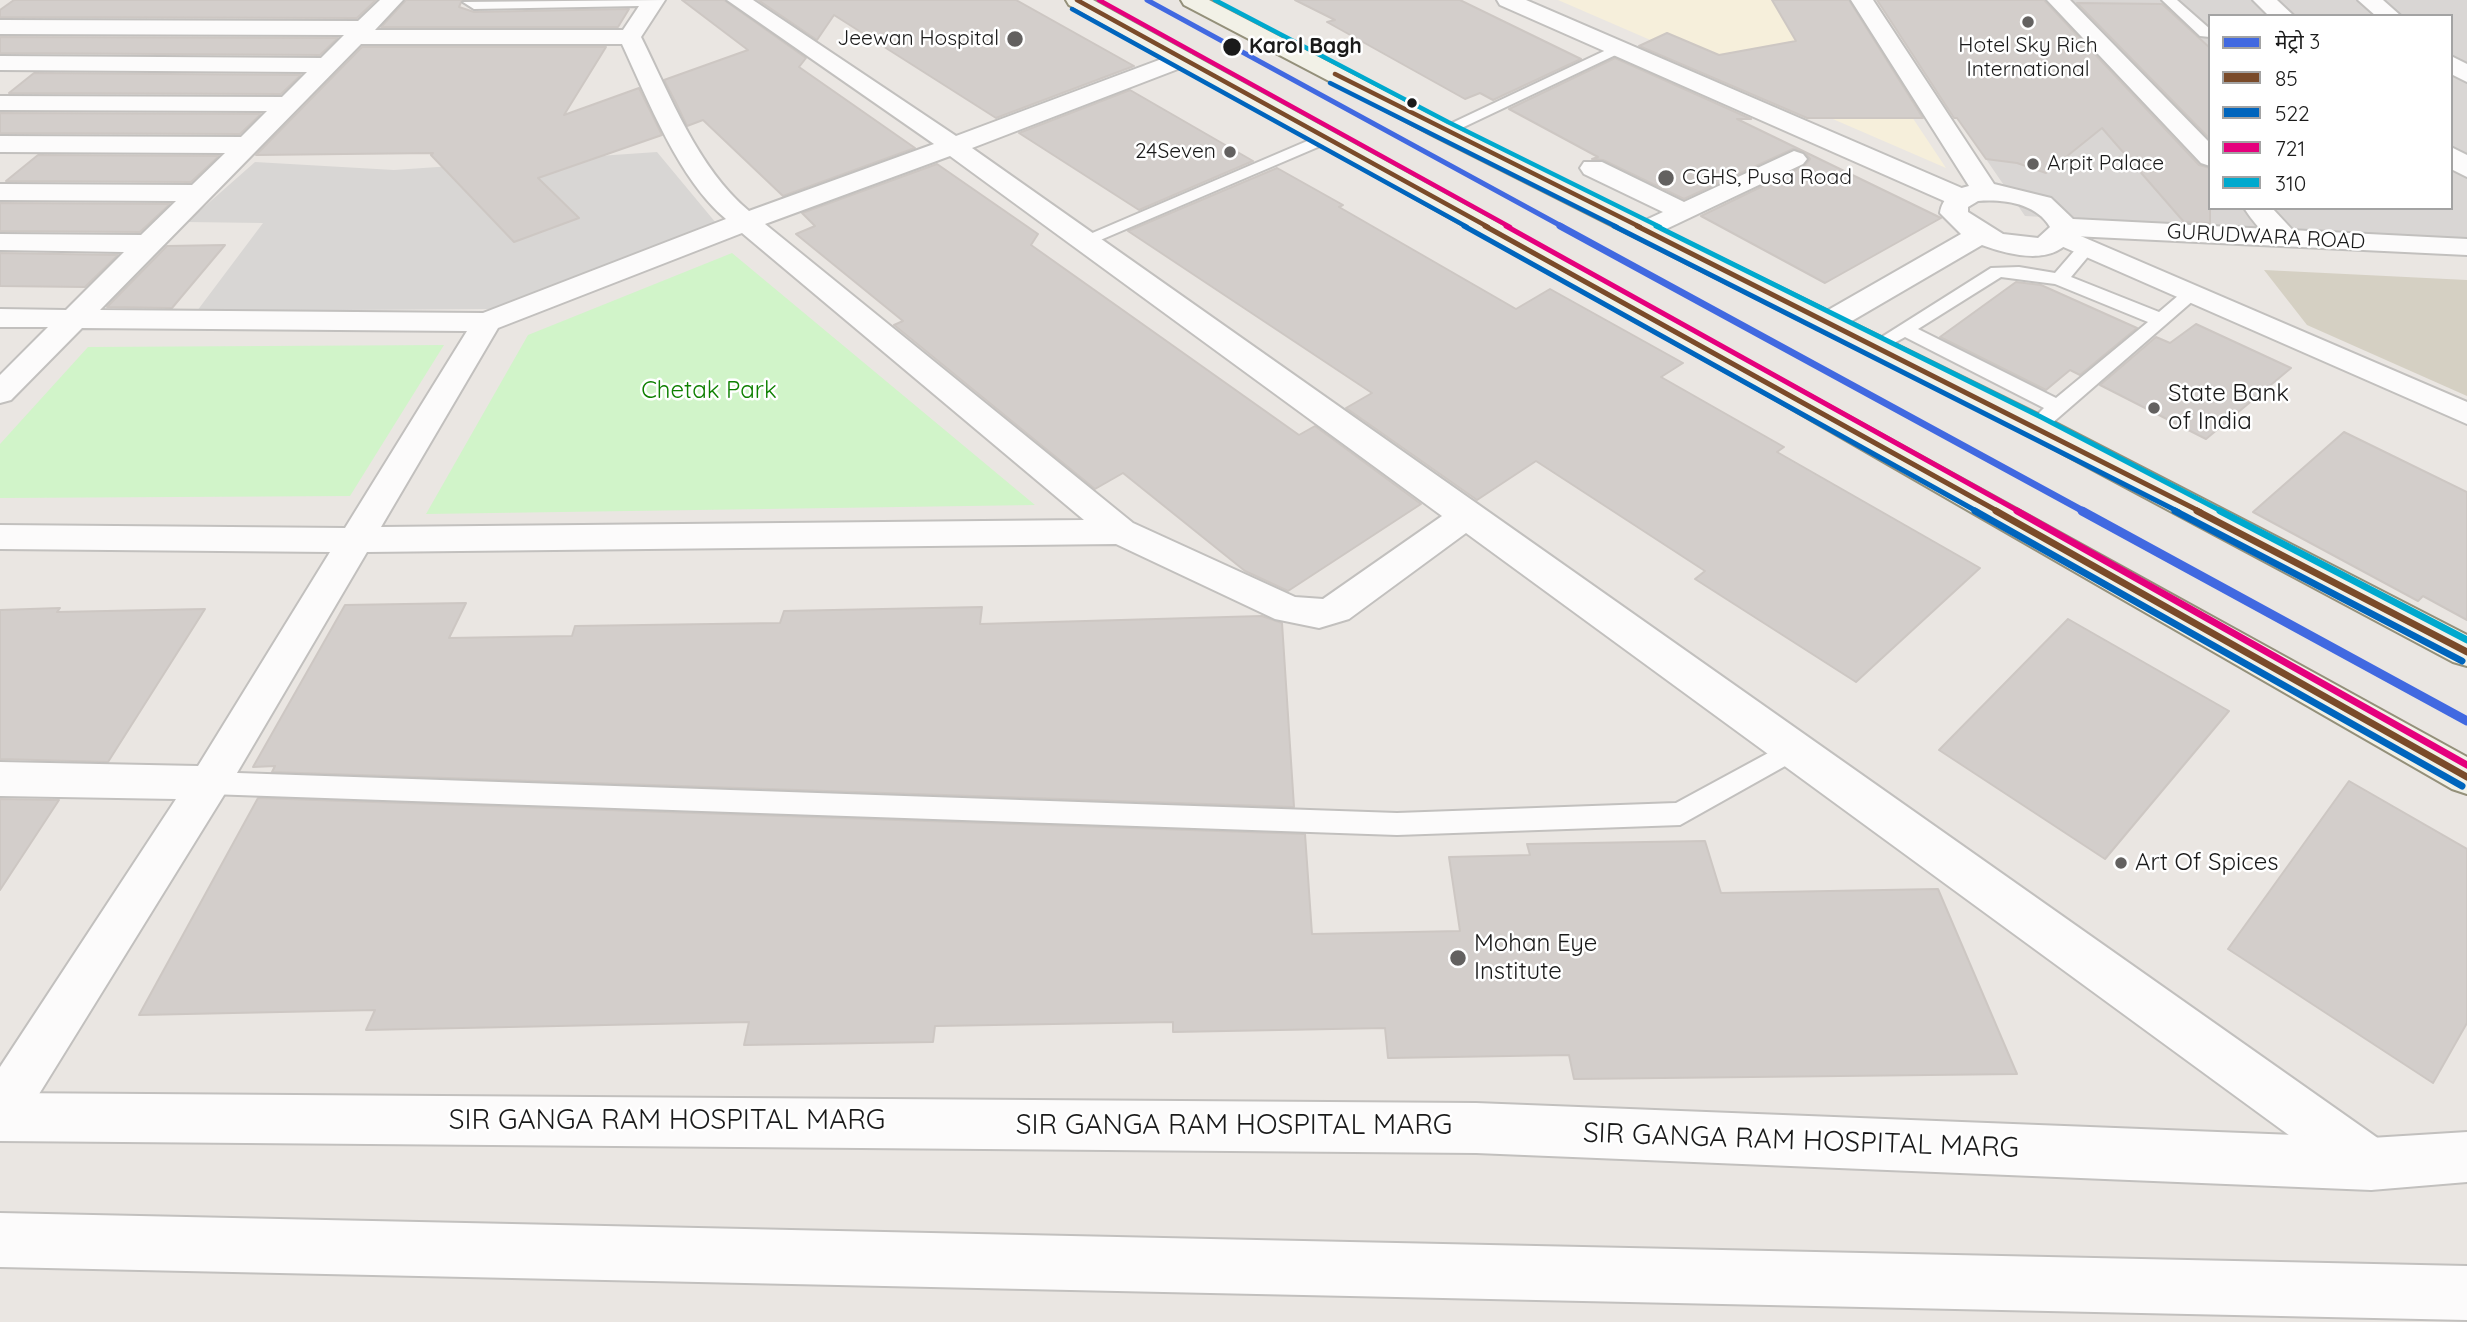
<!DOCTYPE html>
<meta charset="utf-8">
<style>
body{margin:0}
#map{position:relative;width:2467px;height:1322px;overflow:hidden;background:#eae6e2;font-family:Quicksand,"Noto Sans Devanagari",sans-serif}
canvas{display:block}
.legend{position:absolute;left:2208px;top:14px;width:245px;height:196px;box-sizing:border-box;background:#fff;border:2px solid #a3a3a3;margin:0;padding:9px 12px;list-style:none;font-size:21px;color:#1a1a1a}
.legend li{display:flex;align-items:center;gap:14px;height:35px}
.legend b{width:35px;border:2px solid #a3a3a3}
</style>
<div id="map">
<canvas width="2467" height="1322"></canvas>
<ul class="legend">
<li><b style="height:9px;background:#4169e1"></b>मेट्रो 3</li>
<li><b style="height:9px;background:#7a4b2a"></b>85</li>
<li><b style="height:9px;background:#0065bd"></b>522</li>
<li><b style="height:9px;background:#e5007d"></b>721</li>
<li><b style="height:9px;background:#00a9ce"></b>310</li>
</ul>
</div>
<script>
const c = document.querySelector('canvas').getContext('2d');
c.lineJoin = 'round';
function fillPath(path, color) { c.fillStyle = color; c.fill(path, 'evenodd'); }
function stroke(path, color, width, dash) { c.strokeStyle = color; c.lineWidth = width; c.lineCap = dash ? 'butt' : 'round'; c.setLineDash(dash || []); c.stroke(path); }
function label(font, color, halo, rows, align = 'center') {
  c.font = font + ' Quicksand,sans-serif'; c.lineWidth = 5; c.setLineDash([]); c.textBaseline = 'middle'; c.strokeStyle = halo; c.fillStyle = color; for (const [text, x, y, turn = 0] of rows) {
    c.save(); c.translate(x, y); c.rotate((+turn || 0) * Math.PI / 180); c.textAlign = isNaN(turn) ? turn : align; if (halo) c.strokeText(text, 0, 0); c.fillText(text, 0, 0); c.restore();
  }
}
const residential = new Path2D(`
 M1877,0H2467V240L2025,216ZM2210,16H2451V208H2210Z`);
const education = new Path2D(`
 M1558,0H1834L1946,168Z`);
const construction = new Path2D(`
 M2264,270L2467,280V396L2307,325Z`);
const park = new Path2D(`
 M732,253L1035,505L426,514L528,335Z
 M444,345L350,496L0,498V444L88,347Z`);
const parking = new Path2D(`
 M657,152L716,223L492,309L197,311L263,223L187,222L255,162L394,170Z`);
const building = new Path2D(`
 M14,0H376L357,18L0,17V10Z
 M406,0H462L459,7L474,12L629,9L618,27H381Z
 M682,0H724L806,58L799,67L915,148L783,196L703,120L687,126L677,105L664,80L748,50Z
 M758,0H1016L1134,66L996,118L834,15L817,40Z
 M1295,0H1460L1581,59L1493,100L1480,93L1465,99L1327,22L1335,20Z
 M1772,0H1849L1923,118H1807L1639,46L1667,33L1719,55L1796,41Z
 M1877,0H2044L2199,165L2210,168V223L2184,222L2102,128L2046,173L2017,163L1986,159L1957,118H1954Z
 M2077,3L2162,4L2210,48V139Z
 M0,37L338,38L320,55L0,53Z
 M362,47H606L564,115L639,88L662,135L538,178L579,218L514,242L431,155L433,153L256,155Z
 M1615,58L1751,119H1737L1941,218L1825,283L1701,216L1804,166L1810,159L1804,152L1793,149L1684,199L1603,160L1592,159L1598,157L1509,109Z
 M34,73L301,75L281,94L9,93Z
 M1130,90L1253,161L1139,210L1019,133Z
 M0,113L261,114L240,134L0,133Z
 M38,155L219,156L191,182L6,181Z
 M937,164L1038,234L1031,245L1299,435L1315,426L1421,504L1288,591L1245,571L1123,473L1095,489L894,325L903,321L796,234L815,226L802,213Z
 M1277,168L1343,205L1339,207L1516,309L1550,289L1683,363L1661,377L1784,447L1777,452L1980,568L1856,682L1695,579L1705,571L1536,461L1477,500L1346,408L1372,393L1128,231Z
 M0,203L170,204L140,232L0,231Z
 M225,245L172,308L107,307L167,246Z
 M0,253L118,255L85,287L0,286Z
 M2016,282L2041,285L2137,328L2080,375L2070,370L2046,390L1940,337Z
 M2196,324L2291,368L2206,439L2100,385L2156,337L2170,343Z
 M2344,432L2467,492V620L2423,596L2418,601L2253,512Z
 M466,603L449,638L572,636L575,626L780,623L784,611L982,607L980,624L1262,616L1282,623L1294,807L272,772L275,766L253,767L345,605Z
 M60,608L57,612L205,609L108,762L0,759V610Z
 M2068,619L2229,711L2105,859L1939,750Z
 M2349,781L2467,849V1023L2433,1083L2228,949Z
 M258,798L1305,834L1312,934L1460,931L1449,857L1530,855L1527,844L1705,841L1721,893L1938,889L2017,1074L1574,1079L1569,1055L1388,1058L1385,1028L1173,1032V1022L935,1026L933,1042L744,1045L749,1022L366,1030L375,1010L139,1015Z
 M0,799L59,800L0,890Z`);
const service = new Path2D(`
 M2162,0H2177L2210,29V37L2200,36Z
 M1619,44L1626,48L1624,51L1449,134H1437L1435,131Z
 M1326,133L1334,138L1332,141L1091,244L1085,245L1076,240Z
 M2087,242L2096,247L2071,277L2159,312L2186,289L2193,287L2202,293L2043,431L2036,433L2026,426L2044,408L1905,337L1876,353L1866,347L1991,268L2019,267L2055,273L2081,243ZM2001,277L2055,284L2148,322L2056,398L1918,329Z
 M1794,739L1803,742L1807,749L1803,756L1680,825L1397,835L209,794L200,791L196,783L200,775L209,772L1397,813L1676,803Z`);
const minor = new Path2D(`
 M380,0H403L375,30H623L639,6L474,9L463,2L665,0L641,37C670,95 698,169 749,211L934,144L727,0H753L956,136L1175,54H1191L1195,59L1191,64L972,148L2389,1146L2397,1164L2389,1182L2371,1190L2353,1182L1466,533L1349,619L1319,628L1275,619L1116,544L367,552L224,795L18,1128L0,1135V1067L176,799L0,796V762L198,766L330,552L0,549V525L345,528L467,331L82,328L11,400L0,403V375L48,327H0V309L66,310L124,252L0,250V234L141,235L176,201L0,200V184L192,185L225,153L0,152V136L241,137L267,111L0,110V96L282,97L307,72L0,70V56L321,58L344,35L0,34V20L358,21ZM361,44H622C648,100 679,180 726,219L483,313L100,310ZM950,156L1442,516L1323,599L1295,597L1133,523L765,224ZM742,233L1084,520L381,527L498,328Z
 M1497,0H1526L1971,192L1974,198L1971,204H1951L1500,5Z
 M2047,0H2070L2210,143V166L2201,163Z
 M2253,0H2277L2294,16H2269Z
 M2358,0H2383L2401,16H2376Z
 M2451,56L2467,64V82L2451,74Z
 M2451,147L2467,155V177L2451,169Z
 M1794,151L1803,154L1807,159L1803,164L1645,239L1635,237L1631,231L1635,225L1663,212L1584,174L1580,168L1584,162H1602L1684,202Z
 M2244,208H2272L2300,238L2296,244C2274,249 2256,226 2244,208Z
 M2062,228L2467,402V424L2052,242L2048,236L2052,230Z`);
const tertiary = new Path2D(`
 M1851,0H1873L1994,184L2051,198L2073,219L2467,239V255L2073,236C2054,267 2010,255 1982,245L1838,329L1827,332L1816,329L1812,323L1816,317L1961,234L1940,213C1942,198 1954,189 1969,186ZM1978,201C2003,199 2036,203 2050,227L2038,238L2003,234L1968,212V207Z
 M0,1093L1476,1103L2371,1138L2467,1132V1182L2371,1190L1476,1153L0,1141Z
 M0,1213L2467,1266V1320L0,1267Z`);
const secondary = new Path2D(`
 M1066,0H1093L2467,757V794L2452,789L1771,397L1069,5Z
 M1181,0H1209L1452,126L2048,419L2467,635V666L2453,662L2024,433L1434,136L1184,5Z`);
const bus1Far2 = new Path2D(`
 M1077,0L1488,227
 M1335,74L1640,227`);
const bus1Far1 = new Path2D(`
 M1485,226L1999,512
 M1637,226L2201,512`);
const bus1 = new Path2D(`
 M1996,511L2467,777
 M2197,511L2467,652`);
const bus2Far2 = new Path2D(`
 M1072,9L1467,227
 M1330,83L1617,227`);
const bus2Far1 = new Path2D(`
 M1464,226L1978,512
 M1614,226L2179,512`);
const bus2 = new Path2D(`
 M1975,511L2462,786
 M2175,511L2462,661`);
const bus3Far2 = new Path2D(`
 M1099,0L1510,227`);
const bus3Far1 = new Path2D(`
 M1506,226L2020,512`);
const bus3 = new Path2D(`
 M2017,511L2467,765`);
const bus4Far2 = new Path2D(`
 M1215,0L1448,122L1660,227`);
const bus4Far1 = new Path2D(`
 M1656,226L2041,417L2223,512`);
const bus4 = new Path2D(`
 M2220,511L2467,640`);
const metro1Far2 = new Path2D(`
 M1147,0L1563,227`);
const metro1Far1 = new Path2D(`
 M1560,226L2085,512`);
const metro1 = new Path2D(`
 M2082,511L2467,721`);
const markers = [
 [2028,22,7,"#636160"],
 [1015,39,9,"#636160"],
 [1232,47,10,"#1a1a1a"],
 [1412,103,6,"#1a1a1a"],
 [1230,152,7,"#636160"],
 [2033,164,7,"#636160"],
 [1666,178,9,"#636160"],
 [2154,408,7,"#636160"],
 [2121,863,7,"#636160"],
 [1458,958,9,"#636160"]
];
const farPoinames = [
 ["Jeewan Hospital",999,39],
 ["Hotel Sky Rich",2028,46,"center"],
 ["International",2028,70,"center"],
 ["24Seven",1216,152],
 ["Arpit Palace",2047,164,"left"],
 ["CGHS, Pusa Road",1682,178,"left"]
];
const farStopnames = [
 ["Karol Bagh",1249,47]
];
const farStreetnames = [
 ["GURUDWARA ROAD",2266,237,3]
];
const parkNames = [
 ["Chetak Park",709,391]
];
const poiNames = [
 ["State Bank",2168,394],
 ["of India",2168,422],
 ["Art Of Spices",2135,863],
 ["Mohan Eye",1474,944],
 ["Institute",1474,972]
];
const nearStreetnames = [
 ["SIR GANGA RAM HOSPITAL MARG",667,1121],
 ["SIR GANGA RAM HOSPITAL MARG",1234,1126],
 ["SIR GANGA RAM HOSPITAL MARG",1801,1141,2]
];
fillPath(residential, '#d9d6d4');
fillPath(education, '#f6efdb');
fillPath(construction, '#d5d0c3');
fillPath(park, '#d1f4c9');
fillPath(parking, '#d8d6d4');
fillPath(building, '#d3cecb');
stroke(building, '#cdc7c3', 2);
stroke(service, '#c2c0be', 4);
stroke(minor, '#c2c0be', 4);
stroke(tertiary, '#c2c0be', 4);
stroke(secondary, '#94907a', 4);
fillPath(service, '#fcfbfb');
fillPath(minor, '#fcfbfb');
fillPath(tertiary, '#fcfbfb');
fillPath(secondary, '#f2f1e7');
stroke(bus1Far2, '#7a4b2a', 4.5);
stroke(bus1Far1, '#7a4b2a', 5);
stroke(bus1, '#7a4b2a', 7);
stroke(bus2Far2, '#0065bd', 4.5);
stroke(bus2Far1, '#0065bd', 5);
stroke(bus2, '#0065bd', 7);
stroke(bus3Far2, '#e5007d', 4.5);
stroke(bus3Far1, '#e5007d', 5);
stroke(bus3, '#e5007d', 7);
stroke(bus4Far2, '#00a9ce', 4.5);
stroke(bus4Far1, '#00a9ce', 5);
stroke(bus4, '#00a9ce', 7);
stroke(metro1Far2, '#4169e1', 5);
stroke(metro1Far1, '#4169e1', 7);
stroke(metro1, '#4169e1', 9);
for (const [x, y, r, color] of markers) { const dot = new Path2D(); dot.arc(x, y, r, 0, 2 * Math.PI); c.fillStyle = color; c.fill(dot); stroke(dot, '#fff', 2.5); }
label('21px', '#1a1a1a', '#fff', farPoinames, 'right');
label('bold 21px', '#1a1a1a', '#fff', farStopnames, 'left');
label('21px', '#1a1a1a', '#fff', farStreetnames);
label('24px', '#0e8000', '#fff', parkNames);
label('24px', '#1a1a1a', '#fff', poiNames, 'left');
label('28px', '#1a1a1a', '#fff', nearStreetnames);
</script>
